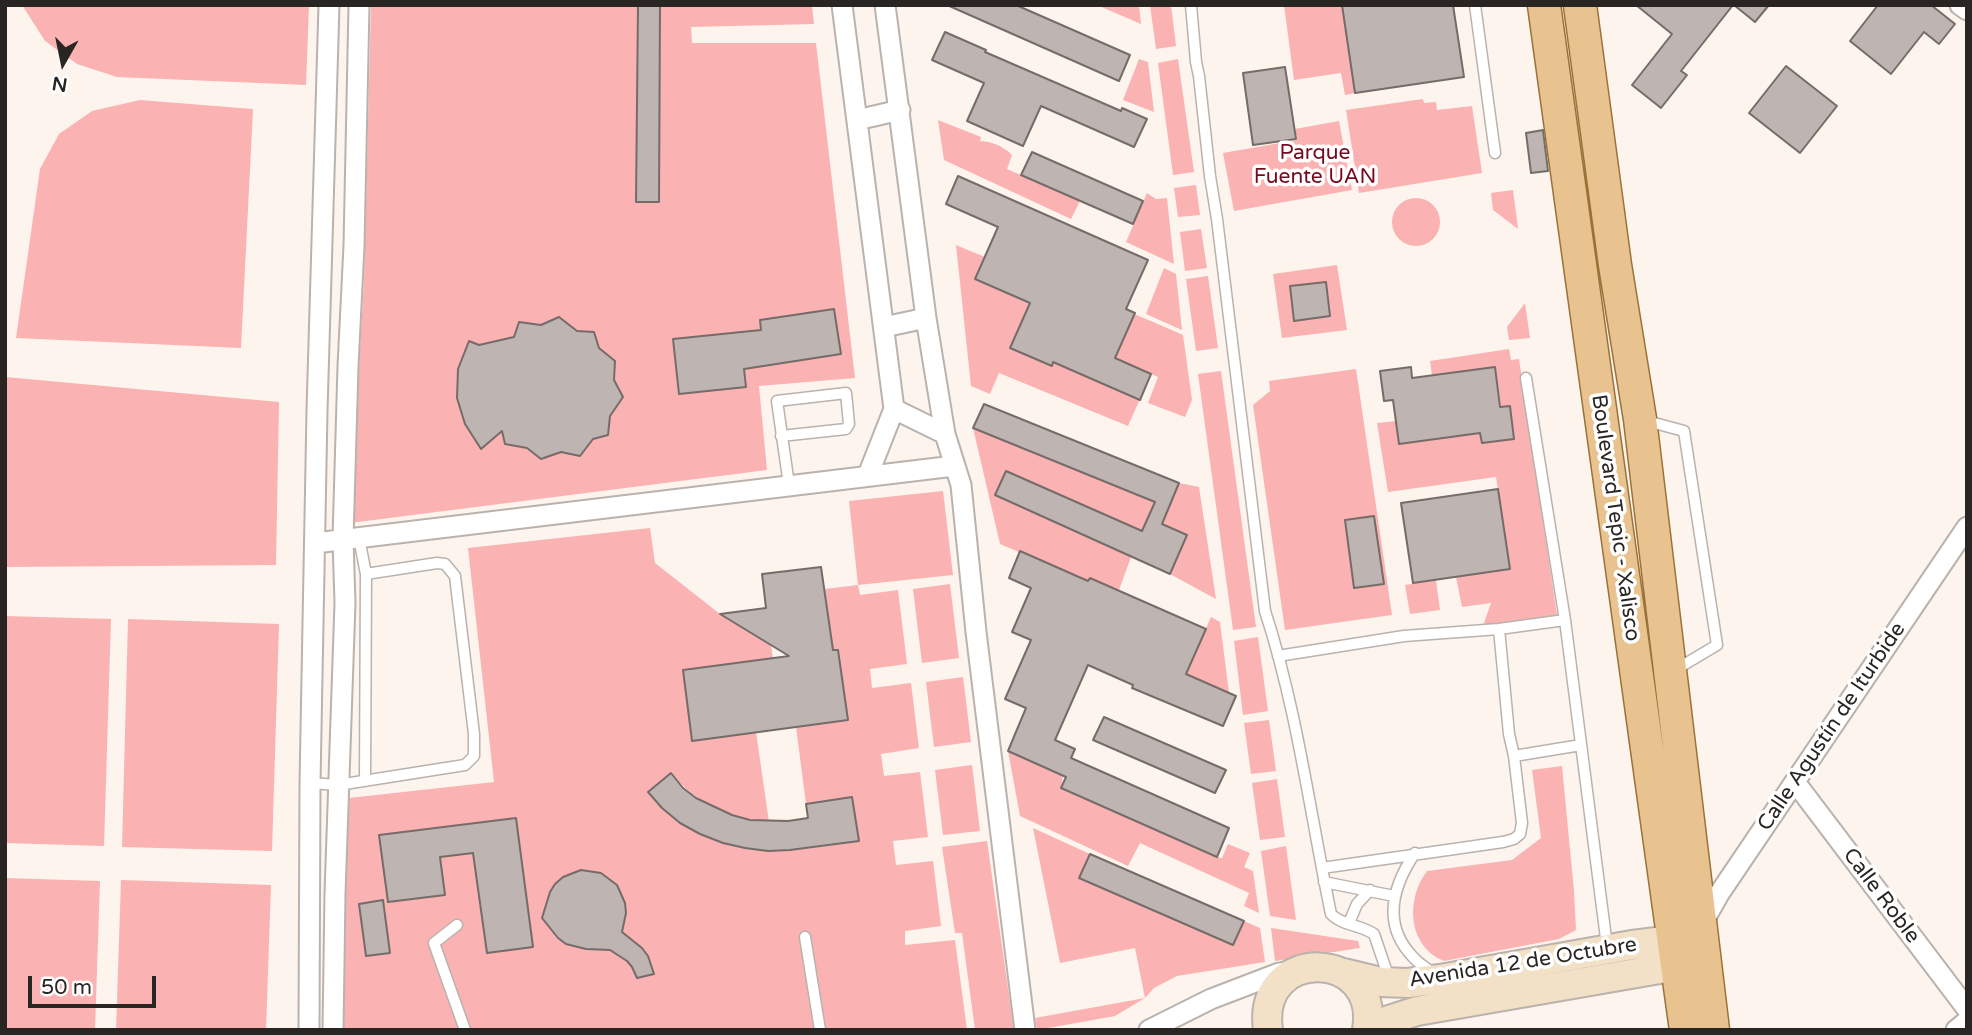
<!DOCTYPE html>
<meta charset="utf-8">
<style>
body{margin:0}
#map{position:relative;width:1972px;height:1035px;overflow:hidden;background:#fdf4ee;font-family:"Varela Round",sans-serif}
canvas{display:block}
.frame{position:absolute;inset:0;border:7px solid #282522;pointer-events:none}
.north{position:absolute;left:28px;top:28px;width:70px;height:70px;-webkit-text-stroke:5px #fff;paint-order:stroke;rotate:189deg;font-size:19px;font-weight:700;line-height:28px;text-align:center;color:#282522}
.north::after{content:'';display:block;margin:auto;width:24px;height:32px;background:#282522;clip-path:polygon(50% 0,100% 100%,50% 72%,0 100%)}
.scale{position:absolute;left:28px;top:976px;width:128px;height:32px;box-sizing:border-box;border:4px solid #282522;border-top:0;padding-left:9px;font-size:21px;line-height:24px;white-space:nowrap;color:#282522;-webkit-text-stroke:5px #fff;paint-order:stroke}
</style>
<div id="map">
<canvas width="1972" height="1035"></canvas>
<div class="frame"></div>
<div class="north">N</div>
<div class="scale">50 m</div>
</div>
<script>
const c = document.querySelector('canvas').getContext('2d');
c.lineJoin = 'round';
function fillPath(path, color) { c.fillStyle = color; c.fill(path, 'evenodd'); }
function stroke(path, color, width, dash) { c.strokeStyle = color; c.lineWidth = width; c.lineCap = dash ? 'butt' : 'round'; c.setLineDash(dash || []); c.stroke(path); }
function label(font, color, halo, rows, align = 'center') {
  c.font = font + ' "Varela Round",sans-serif'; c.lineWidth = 7; c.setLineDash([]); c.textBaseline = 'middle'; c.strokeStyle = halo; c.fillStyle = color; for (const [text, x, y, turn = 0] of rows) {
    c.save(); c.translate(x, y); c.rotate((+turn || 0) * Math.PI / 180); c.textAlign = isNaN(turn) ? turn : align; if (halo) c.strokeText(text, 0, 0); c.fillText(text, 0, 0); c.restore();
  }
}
const green = new Path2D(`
 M22,5H309L306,85L117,77L77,64L45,41Z
 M371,5H812L814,24L691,27L692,43H816L855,378L759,386L767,470L350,523L364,280Z
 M1097,5H1139L1141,24Z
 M1150,5H1171L1176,46L1156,49Z
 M1284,5H1342L1355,93L1345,95L1341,73L1294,80Z
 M1139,59L1148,62L1154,112L1123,100Z
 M1178,59L1194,172L1173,175L1158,63Z
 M1423,99L1424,103L1436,102L1437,110L1472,106L1482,173L1359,193L1346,110Z
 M140,100L253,109L241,348L16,338L40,169L59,134L92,111Z
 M938,120L981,137L980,141C993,142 1003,146 1012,155L1007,169L1080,201L1071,219L944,160Z
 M1339,121L1352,190L1234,211L1223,153L1297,140L1295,129Z
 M1196,185L1200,215L1178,217L1174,188Z
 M1513,190L1518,229L1493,210L1491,193Z
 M1147,193L1156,199L1167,198L1174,264L1126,242Z
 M1392 222a24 24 0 1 1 48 0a24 24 0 1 1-48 0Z
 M1201,229L1207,268L1185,271L1180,232Z
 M956,245C1031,277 1109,301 1183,335L1192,400L1185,417L1148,403L1158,377L1151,374L1128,426L999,373L990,394L971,386Z
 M1337,265L1347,330L1282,338L1273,274Z
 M1164,268L1176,274L1182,330L1146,314Z
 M1208,276L1218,348L1196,351L1186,279Z
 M1525,303L1530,338L1509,340L1507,327Z
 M1509,349L1511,360L1519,359L1557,615L1483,626L1491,603L1462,607L1456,577L1510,569L1496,477L1388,492L1377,423L1396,421L1400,444L1480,433L1482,443L1514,439L1510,406L1500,407L1495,367L1432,375L1430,361Z
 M1356,369L1392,615L1285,630L1253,405L1270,391L1269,381Z
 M1221,371L1256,627L1233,630L1198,374Z
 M5,377L279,402L276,565L5,567Z
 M973,428L1168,507L1179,483L1199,487L1216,599L1170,574L1148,518L1131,557L1119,590L1090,578L1088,581L1000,544Z
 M943,491L953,575L858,585L860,595L898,590L907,664L870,669L872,688L911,683L919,748L881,754L884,776L920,772L928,837L893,841L896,865L933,861L941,926L905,931V945L955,940L967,1030H333L340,799L494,782L468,548L650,528L655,563L720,614L764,641L770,640L773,658L683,670L692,740L756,732L769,822C729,818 697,804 671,773L648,792C705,859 779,857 858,840L852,797L806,804L796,727L848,720L838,650H833L825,589L858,585L849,501Z
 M1436,580L1440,610L1410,614L1405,585Z
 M950,584L959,658L922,663L913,589Z
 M5,616L111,619L104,846L5,843Z
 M1211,617L1220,622L1229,693L1183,673L1191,662Z
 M128,619L279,624L272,851L122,847Z
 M1258,637L1268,711L1243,715L1234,641Z
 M963,677L971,742L934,747L926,682Z
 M1269,720L1276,771L1251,774L1244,723Z
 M1008,751L1063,775L1061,789L1217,857L1222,858L1228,844L1250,853L1244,867L1253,871L1259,913L1244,906L1249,893L1140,843L1128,866L1020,816Z
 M972,765L980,831L943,835L935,770Z
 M1562,766L1574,891L1576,930L1559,939L1444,961C1408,947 1405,900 1427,871L1512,860L1541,838L1532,770Z
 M1277,779L1285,837L1260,840L1252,783Z
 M1033,828L1090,854L1080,878L1233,945L1244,921L1260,928L1265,962L1177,976L1154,988L1145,998L1115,1016L1037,1030L1035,1018L1145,998L1135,948L1060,963Z
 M987,841L1014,1030H975L962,933H955L942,847Z
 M1286,846L1296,920L1270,916L1261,851Z
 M5,878L100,881L95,1030H5Z
 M121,880L271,885L266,1030H116Z
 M1271,928L1358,941L1360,948L1275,961Z`);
const building = new Path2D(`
 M638,5H660L659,202H636Z
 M947,5H1016L1130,55L1119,81Z
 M1342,5H1453L1464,77L1355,93Z
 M1636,5H1733L1681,71L1687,75L1661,108L1632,85L1672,34Z
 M1734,5H1769L1755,22Z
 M1878,5H1931L1955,24L1939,44L1924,32L1891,74L1850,41Z
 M945,32L986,50L985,52L1121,111L1122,108L1147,119L1134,147L1041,106L1023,146L967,121L984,83L932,60Z
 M1786,66L1837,106L1800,153L1749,113Z
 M1285,67L1296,139L1253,145L1243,73Z
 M1543,130L1548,171L1531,173L1526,133Z
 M1032,152L1143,201L1133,224L1021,175Z
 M958,176L1148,260L1126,309L1135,313L1115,358L1151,374L1140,400L1053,362L1052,366L1010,348L1030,303L975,279L998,227L946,204Z
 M1326,282L1330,316L1294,321L1290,286Z
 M834,309L841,354L744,369L746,387L679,394L673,339L761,330L760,320Z
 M559,317L577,331L594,332L599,348L615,361L614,380L623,397L610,416L608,435L593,439L580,456L561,452L541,459L527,448L505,444L502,431L481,449L465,424L457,398L458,369L469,341L479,345L514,337L519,322L541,325Z
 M1411,367L1412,378L1495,367L1500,407L1510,406L1514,439L1482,443L1480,433L1399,444L1393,400L1384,401L1380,371Z
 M984,404L1179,483L1162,524L1187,535L1170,574L995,495L1006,471L1142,531L1155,502L973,428Z
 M1498,489L1510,569L1413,583L1401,503Z
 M1374,516L1384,584L1354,588L1345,520Z
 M1020,551L1088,581L1090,578L1206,629L1186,674L1236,696L1223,726L1132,688L1133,685L1088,665L1055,740L1075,749L1071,758L1229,828L1217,857L1061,788L1066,777L1008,751L1026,708L1005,699L1031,640L1012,632L1031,588L1009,578Z
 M821,567L833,650H838L848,720L692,741L683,670L789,656L720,614L766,608L762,574Z
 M1104,717L1226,770L1215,793L1093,740Z
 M671,773L683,788L696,798L732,815L750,820L788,821L808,818L806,804L852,797L859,841L790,850L768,851L745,848L723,843L700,834L680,823L662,808L648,792Z
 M516,818L533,947L487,953L473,853L440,857L445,895L388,902L379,835Z
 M1090,854L1244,921L1233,945L1079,878Z
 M581,870L601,873L617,885L625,903L626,913L622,932L642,948L648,956L654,974L637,978L632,967L627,961L610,950L586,949L566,944L558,938L542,918L550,892L555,884L563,877Z
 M383,900L390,953L366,956L359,904Z`);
const lane = new Path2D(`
 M1191,5L1196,62L1199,76L1210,176L1217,219L1265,611C1297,709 1310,813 1331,914C1341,925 1361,925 1374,934L1390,981
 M1475,5L1495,153
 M1526,378L1565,620L1607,946
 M1647,421L1684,431L1717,645L1675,670
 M781,436L846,429L849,424L846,393L777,401L789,485
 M359,538L366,574L365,781
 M1278,656L1404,636L1499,629
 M1514,756L1581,745
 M310,783L338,785L465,765L474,756V734L455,576L445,564L437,563L366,574
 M1415,853C1392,887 1382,925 1413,957C1419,964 1428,969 1435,975
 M1322,868L1503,842L1514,839L1520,834L1522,823L1514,756L1509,734L1499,629L1565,620
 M1324,882L1394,896
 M1349,923L1357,904L1370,890
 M457,925L434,943L465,1030
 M805,937L820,1030`);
const street = new Path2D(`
 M842,5L894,409L945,434
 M885,5L926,318L945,434L961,485L976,632L1025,1030
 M1960,5L1967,10
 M857,120L900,110
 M884,327L926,318
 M868,475L894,409
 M315,543L954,466
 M1795,782L1967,1009
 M1702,924L1719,894L1967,527
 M309,1030L310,783L317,411L329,5
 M333,1030L335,894L345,603L343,539L348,366L354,246L359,5
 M1149,1030L1211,999L1279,973L1291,971
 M1956,1030L1967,1021`);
const secondary = new Path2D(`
 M1344,973L1381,982L1408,983L1440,979L1632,945L1673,940L1694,930
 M1268,1030C1256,945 1381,948 1367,1030
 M1375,1030L1389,1020L1417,1011L1677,966L1689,946`);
const primary = new Path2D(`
 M1544,5L1686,1030
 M1580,5L1615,265L1640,419L1713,1030`);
const parkNames = [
 ["Parque",1315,153],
 ["Fuente UAN",1315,177]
];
const streetNames = [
 ["Boulevard Tepic - Xalisco",1615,518,82],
 ["Calle Agustín de Iturbide",1832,727,-56],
 ["Calle Roble",1881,896,53],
 ["Avenida 12 de Octubre",1523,963,-9]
];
fillPath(green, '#fbb2b2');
fillPath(building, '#beb4b1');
stroke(building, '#756c69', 2);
stroke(lane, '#bab2ac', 13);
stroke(street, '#bab2ac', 23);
stroke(secondary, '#bab2ac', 32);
stroke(primary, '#9a7238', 35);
stroke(lane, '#fff', 10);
stroke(street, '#fff', 19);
stroke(secondary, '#f3e1c7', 28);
stroke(primary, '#e8c38f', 32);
label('21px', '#750a1f', '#fff', parkNames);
label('21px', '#282522', '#fff', streetNames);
</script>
